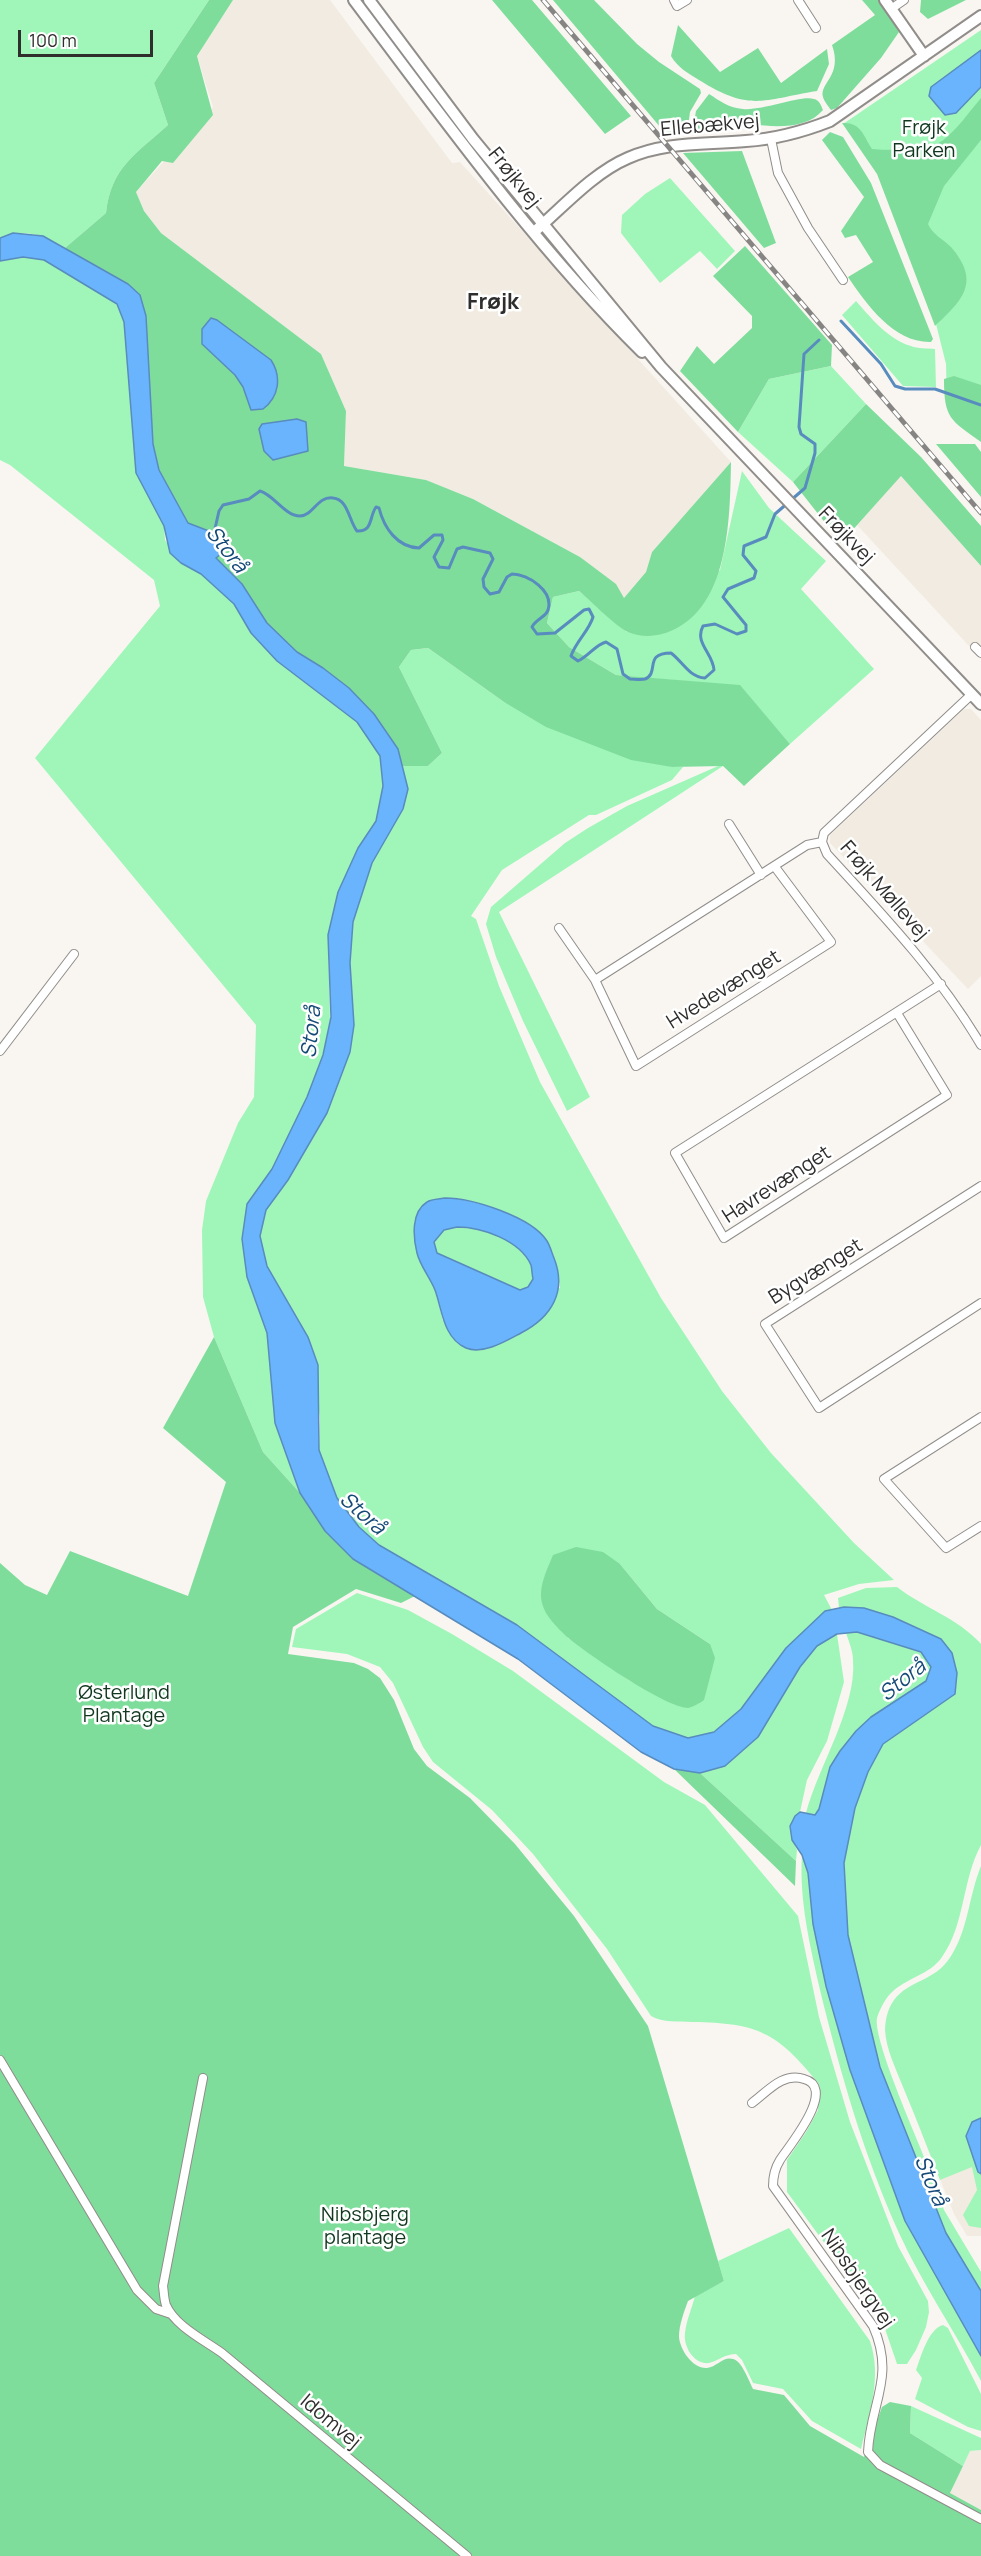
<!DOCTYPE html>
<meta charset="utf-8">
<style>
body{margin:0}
#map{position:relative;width:981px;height:2556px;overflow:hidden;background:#f9f6f2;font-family:Manrope,sans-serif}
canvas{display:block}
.scale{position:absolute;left:18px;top:30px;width:135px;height:27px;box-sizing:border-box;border:3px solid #2f2e2d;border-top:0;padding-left:8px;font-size:18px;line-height:21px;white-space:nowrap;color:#2f2e2d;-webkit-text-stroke:4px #fff;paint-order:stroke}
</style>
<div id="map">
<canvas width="981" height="2556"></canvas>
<div class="scale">100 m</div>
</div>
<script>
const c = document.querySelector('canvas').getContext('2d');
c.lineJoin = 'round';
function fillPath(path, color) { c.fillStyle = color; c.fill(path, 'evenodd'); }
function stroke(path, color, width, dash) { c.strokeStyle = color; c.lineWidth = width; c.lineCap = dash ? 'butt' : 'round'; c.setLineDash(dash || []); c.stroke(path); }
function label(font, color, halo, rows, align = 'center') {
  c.font = font + ' Manrope,sans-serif'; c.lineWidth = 5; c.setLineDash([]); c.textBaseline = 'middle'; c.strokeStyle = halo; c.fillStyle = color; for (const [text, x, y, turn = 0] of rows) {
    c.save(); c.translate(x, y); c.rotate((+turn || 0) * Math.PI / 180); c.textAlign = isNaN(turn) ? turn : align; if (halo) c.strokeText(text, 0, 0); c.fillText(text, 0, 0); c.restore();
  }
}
const built = new Path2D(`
 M233,0H330L452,163L460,162L731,462L652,552L646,572L624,598L580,557L473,499L426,480L344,466L346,411L321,354L161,233L144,211L136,192L213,107L197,56Z
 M901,475L981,566V659L857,525Z
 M964,709H971L981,720V976L968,989L830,843V835Z
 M981,2107V2236H967L954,2214L921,2132Z
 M981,2450V2510L950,2493L970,2451Z`);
const green = new Path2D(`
 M0,0H209L154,83L168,125C136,154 111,167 106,213L65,248C43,235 25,228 0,238Z
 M981,30V439L947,407L946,364L934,316L880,174L843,124Z
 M670,178L735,251L717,269L700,251L660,283L621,233L622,215L645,194Z
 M23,257L44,260L102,294L117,305L124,322L136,473L164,526L165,540L181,563L201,574L234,604L251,633L277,661L357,722L380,756L383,786L376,821L358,848L328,935L330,1020L323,1055L307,1097L272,1169L247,1204L242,1239L247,1277L267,1333L275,1423L300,1493L263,1452L214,1337L203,1297L202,1230L206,1201L238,1123L254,1097L256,1025L35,758L160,606L154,580L10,465L0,460V261Z
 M856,301C871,318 889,340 911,346C918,349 927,348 935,349L936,387L903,386L842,315Z
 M831,366L866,404L793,482L738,432L769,379Z
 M742,471L769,508L826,561L801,589L874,669L790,744L740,686L616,675L569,647L547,623L553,597L579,591L627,632L720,570Z
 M428,648L504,702L672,767H683L672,780L596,815H589L502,870L471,916L476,919L499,986L540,1082L661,1298L722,1391L771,1453L854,1543L894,1580L859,1584L824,1595L832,1610L825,1611L786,1648L741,1709L714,1732L688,1738L653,1726L517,1625L379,1545L359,1527L337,1498L319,1450L320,1418L308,1337L267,1266L260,1236L266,1210L288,1180L350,963L353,922L364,883L372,863L403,809L408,789L402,766H428L442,753L399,667L411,650ZM457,1198C484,1206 534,1216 548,1243C556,1257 558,1273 560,1288L443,1321L435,1290L417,1254ZM620,1564L657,1609L710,1644L676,1705L630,1681L568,1638Z
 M718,766H723L499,912L590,1097L567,1111L523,1021L496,957L486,924L491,907L565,843L588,828L627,806Z
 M457,1227C481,1227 520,1240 531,1265C532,1269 533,1275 533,1279L528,1287L520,1290L437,1253L434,1243L444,1230Z
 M897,1587C924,1608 958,1618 981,1644V1845C962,1880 965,1925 942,1957C930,1975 905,1978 890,1994C885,1999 879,2011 877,2018C873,2041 919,2142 929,2169L921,2171L880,2067L848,1935L844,1863L855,1808L868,1772L883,1744L954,1694L952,1653L844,1607L839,1608L838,1598L866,1588Z
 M357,1593L408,1610L452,1634L513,1671L664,1782L705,1805L798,1916L819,2017L850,2122L898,2246L928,2301L929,2312L926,2327L916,2350L907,2364H897L883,2323L787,2192V2160L806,2132L818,2110L819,2084C777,2032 758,2023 692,2022C678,2021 663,2023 651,2016L607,1949L533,1854L492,1810L433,1762L423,1747L393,1683L380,1667L347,1654L292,1647L296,1629Z
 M857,1632L921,1652L931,1667L926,1681L871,1717L830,1767L819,1809L815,1815L806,1813C818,1767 857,1707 853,1660C853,1651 849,1642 846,1633Z
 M837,1634L844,1682L827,1741L807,1780L800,1812L795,1816L792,1839L797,1850L796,1861L700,1773L725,1766L758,1737L800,1666L817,1646Z
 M802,1855L808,1873L813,1924L826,1986L850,2070L905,2221L981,2356V2381C955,2331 922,2284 899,2233C864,2156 840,2072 820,1990C810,1945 799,1901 802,1855Z
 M981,1866V2118L972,2122L966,2136L978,2172L981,2174V2228L969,2226L963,2215L977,2190L972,2167L940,2180C928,2149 916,2118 903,2087C896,2069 886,2049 885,2030C885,2020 888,2008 894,2000C910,1979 935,1982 951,1956C968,1930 969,1895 981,1866Z
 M933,2178L944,2210L981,2272V2291L946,2233L925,2181Z
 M789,2228L870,2341C882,2377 870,2412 861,2449L812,2421L783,2389L753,2383L742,2360L736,2354C725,2354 718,2361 709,2363C694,2365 683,2346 685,2333C686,2321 692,2308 695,2296L724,2281L718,2261Z
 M943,2325L948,2328L981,2394V2431L968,2427L915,2399L922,2378L916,2370C921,2357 928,2329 943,2325Z
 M911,2406L981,2438V2450L970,2451L963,2466L910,2433Z`);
const forest = new Path2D(`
 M209,0H233L197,56L213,115L173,163L162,161L136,192L144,211L161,233L321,354L346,411L344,466L426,480L473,499L580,557L616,584L624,598L646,572L652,552L731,462C730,514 730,600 677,628C662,636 645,639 628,632C615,626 591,601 579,591L553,597L547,623L569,647L616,675L740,685L790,744L744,786L723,766L672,767L631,760L546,727L504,702L428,648L411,650L399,667L442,753L428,766H402L398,749L349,688L323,668L297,652L267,623L242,584L215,558L223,552L214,533L188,523L159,470L153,444L146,316L65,248L106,213C111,167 136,154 168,125L154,83Z
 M492,0H532L631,116L605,134Z
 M553,0H594L637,44L659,62L700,89L701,93L690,112L688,127L684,131L666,134Z
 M862,0H879L899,32L881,58L837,108L831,110C828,106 824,101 823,97C819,83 843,76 832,45L875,15Z
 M921,0H966L928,19L920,12Z
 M678,25L720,72L758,48L781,83L827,49L829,64L817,91C762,100 750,112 699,80C688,73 678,68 671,56Z
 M709,94C720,101 729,108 743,109C763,111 800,95 814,99C819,100 821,105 823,110C802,135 757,124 728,122L721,130L692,133L696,111Z
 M981,98V140L944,186L928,224C932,234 944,240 951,247C981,282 963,300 935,326L877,174L842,123C861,122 863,135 872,149C887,151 930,149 942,141C957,130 969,112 981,98Z
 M830,132L843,137L871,183L933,339L931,342C894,343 867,305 848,277L873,262L856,235L845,238L841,231L864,197L822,140Z
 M742,151L776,243L764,248L683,153Z
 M745,246L832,345L831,366L769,379L738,432L680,371L697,346L714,364L752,328V316L713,276Z
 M954,376L981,385V442C950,420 944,418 944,379Z
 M866,404L921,457L981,526V566L901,476L841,543L793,482Z
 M936,444H975L981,452V497Z
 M214,1337L263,1452L300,1493L325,1531L353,1559L415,1596L401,1603L356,1589L293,1627L288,1654L354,1663L368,1669L380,1678L394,1700L414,1749L427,1766L470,1798L515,1844L574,1916L648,2026L724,2281L688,2301C684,2312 679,2325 679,2337C680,2350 693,2369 707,2368C718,2367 725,2353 737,2361C744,2367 749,2381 753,2389L784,2395L810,2426L864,2457L882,2407L890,2402L911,2406L910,2433L963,2466L950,2493L981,2510V2556H0V1563L25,1585L47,1595L70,1551L188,1596L226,1482L163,1428Z
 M576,1547L603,1552L620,1564L657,1609L710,1644L715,1658L704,1700C700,1703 693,1707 688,1708C666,1708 584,1652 566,1636C557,1627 545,1616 542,1603C538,1587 547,1570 553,1555Z
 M674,1769L700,1773L796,1861L795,1886Z`);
const water = new Path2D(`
 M981,50V87L956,113L945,115L929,96L931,87Z
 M13,233L43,236L128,284L140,295L146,316L153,444L159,470L188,523L214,533L223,552L216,558L242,584L267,623L297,652L323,668L349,688L374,714L398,749L408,789L403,809L372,863L353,922L350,963L354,1025L350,1052L327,1113L288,1180L266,1210L260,1236L267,1266L308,1337L318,1365L319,1450L337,1498L359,1527L379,1545L517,1625L653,1726L688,1738L714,1732L741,1709L786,1648L825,1611L844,1607L864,1608L893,1617L941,1639L952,1653L957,1673L955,1694L883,1744L868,1772L855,1808L844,1863L848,1935L880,2067L946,2233L981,2291V2356L905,2221L850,2070L826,1986L813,1924L808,1873L802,1855L792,1840L790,1826L795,1816L800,1812L815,1815L819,1809L830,1767L840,1751L856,1731L871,1717L926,1681L931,1667L921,1652L857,1632L837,1634L817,1646L800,1667L758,1737L725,1766L700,1773L674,1769L641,1752L518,1659L353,1559L325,1531L300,1493L275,1423L267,1333L247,1277L242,1239L247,1204L272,1169L307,1097L323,1055L331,1017L328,935L338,892L358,848L376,821L383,786L380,756L357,722L277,661L251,633L234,604L201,574L181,563L170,553L164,526L136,473L124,322L117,304L44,260L23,257L0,261V238Z
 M211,318L217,320L271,360C282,377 279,397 263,409L251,410L243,387L235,375L202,344V329Z
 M297,419L306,422L308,451L273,460L264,451L259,429L262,424Z
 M445,1198C472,1198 532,1217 547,1241C550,1246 552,1253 554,1258C567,1291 552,1317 521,1333C506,1341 483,1355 466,1348C443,1338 442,1309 435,1290C430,1277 420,1266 417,1253C413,1237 411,1212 427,1202C431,1199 440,1199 445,1198ZM457,1227C481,1227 520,1240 531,1265C532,1269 532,1275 533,1279L528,1287L520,1290L437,1253L434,1242L444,1230Z
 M981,2118V2174L978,2172L966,2136L972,2122Z`);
const stream = new Path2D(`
 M841,321L881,364L895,386L905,389H935L981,405
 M211,535L214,533L219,511L223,505L249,499L260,491C274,495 285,516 300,516C314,515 317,496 333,498C348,499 349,521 357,531C373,532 369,517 376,507L379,508C384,528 397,547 419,548L434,535H442L443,540L434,557L439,567L449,568L457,549L463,547L490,553L493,559L483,579L484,587L490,594L499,592L507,577L512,574C528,574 554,591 548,610C546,617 536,619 532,627L537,634L555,633L584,610L589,609L593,617C589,631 576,641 571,656L578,661C589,656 595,645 606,642L617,649L623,674L630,679C634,679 641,680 645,679C660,673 643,653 671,653C683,662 689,677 705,678L714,670C713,653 694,643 703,626L715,624L737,634L746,631V625L723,597L728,589L754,578L756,571L743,555L744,546L766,537L775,514L805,488L815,453V444L801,434L799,427L804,354L819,340`);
const street = new Path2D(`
 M674,0L677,6L687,0
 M798,0L816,28
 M891,9L904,0
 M771,139L778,173L808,228L843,280
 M975,647L981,653
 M972,694L824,833L822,842L827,854C883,915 939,974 981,1045
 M729,824L761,875
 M775,867L831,942L636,1066L595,980L807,845L822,842
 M559,928L595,980
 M897,1013L947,1095L724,1238L675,1153L941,984
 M0,1051L74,954
 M981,1186L765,1324L819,1408L981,1303
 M981,1417L884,1479L946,1548L981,1526
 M0,2060L137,2290L156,2309L171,2314
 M203,2078L163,2286C164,2292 164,2300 166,2305C175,2326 204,2340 222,2353L467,2556
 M752,2103C768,2091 783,2072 804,2079C838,2088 789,2146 780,2160C775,2168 773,2176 773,2186L873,2326C896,2378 870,2403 868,2452L880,2465L981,2519`);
const secondary = new Path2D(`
 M354,0C445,121 535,246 642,352
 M369,0L473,139L661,367L981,704
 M885,0L924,56
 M534,232C563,207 593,173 628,158C667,141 705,145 746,141C776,139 802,132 830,121L981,16`);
const rail = new Path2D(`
 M543,0L981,513`);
const streetNames = [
 ["Ellebækvej",710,126,-5],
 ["Frøjkvej",514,178,51],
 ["Frøjkvej",846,536,46],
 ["Frøjk Møllevej",884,891,49],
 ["Hvedevænget",724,990,-32],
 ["Havrevænget",777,1185,-33],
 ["Bygvænget",816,1272,-32],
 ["Nibsbjergvej",857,2279,56],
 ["Idomvej",330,2422,40]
];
const parkNames = [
 ["Frøjk",924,128],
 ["Parken",924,151],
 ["Østerlund",124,1693],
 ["Plantage",124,1716],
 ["Nibsbjerg",365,2215],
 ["plantage",365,2238]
];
const waterNames = [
 ["Storå",226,550,52],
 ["Storå",312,1032,-84],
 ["Storå",362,1514,41],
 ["Storå",903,1681,-39],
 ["Storå",930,2181,67]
];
const quarterNames = [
 ["Frøjk",493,303]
];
fillPath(built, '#f2ebe1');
fillPath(green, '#a0f6b9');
fillPath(forest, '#7fdd9c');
fillPath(water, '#69b4fc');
stroke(water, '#588cbe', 1.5);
stroke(stream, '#588cbe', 3);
stroke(street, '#908d8a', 10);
stroke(secondary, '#908d8a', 14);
stroke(street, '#fff', 8);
stroke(secondary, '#fff', 10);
stroke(rail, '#878583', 5);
stroke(rail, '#fff', 3, [9]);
label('20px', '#2f2e2d', '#fff', streetNames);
label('20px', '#11381f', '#fff', parkNames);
label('italic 21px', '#144977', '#fff', waterNames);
label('bold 22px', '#2f2e2d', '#fff', quarterNames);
</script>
